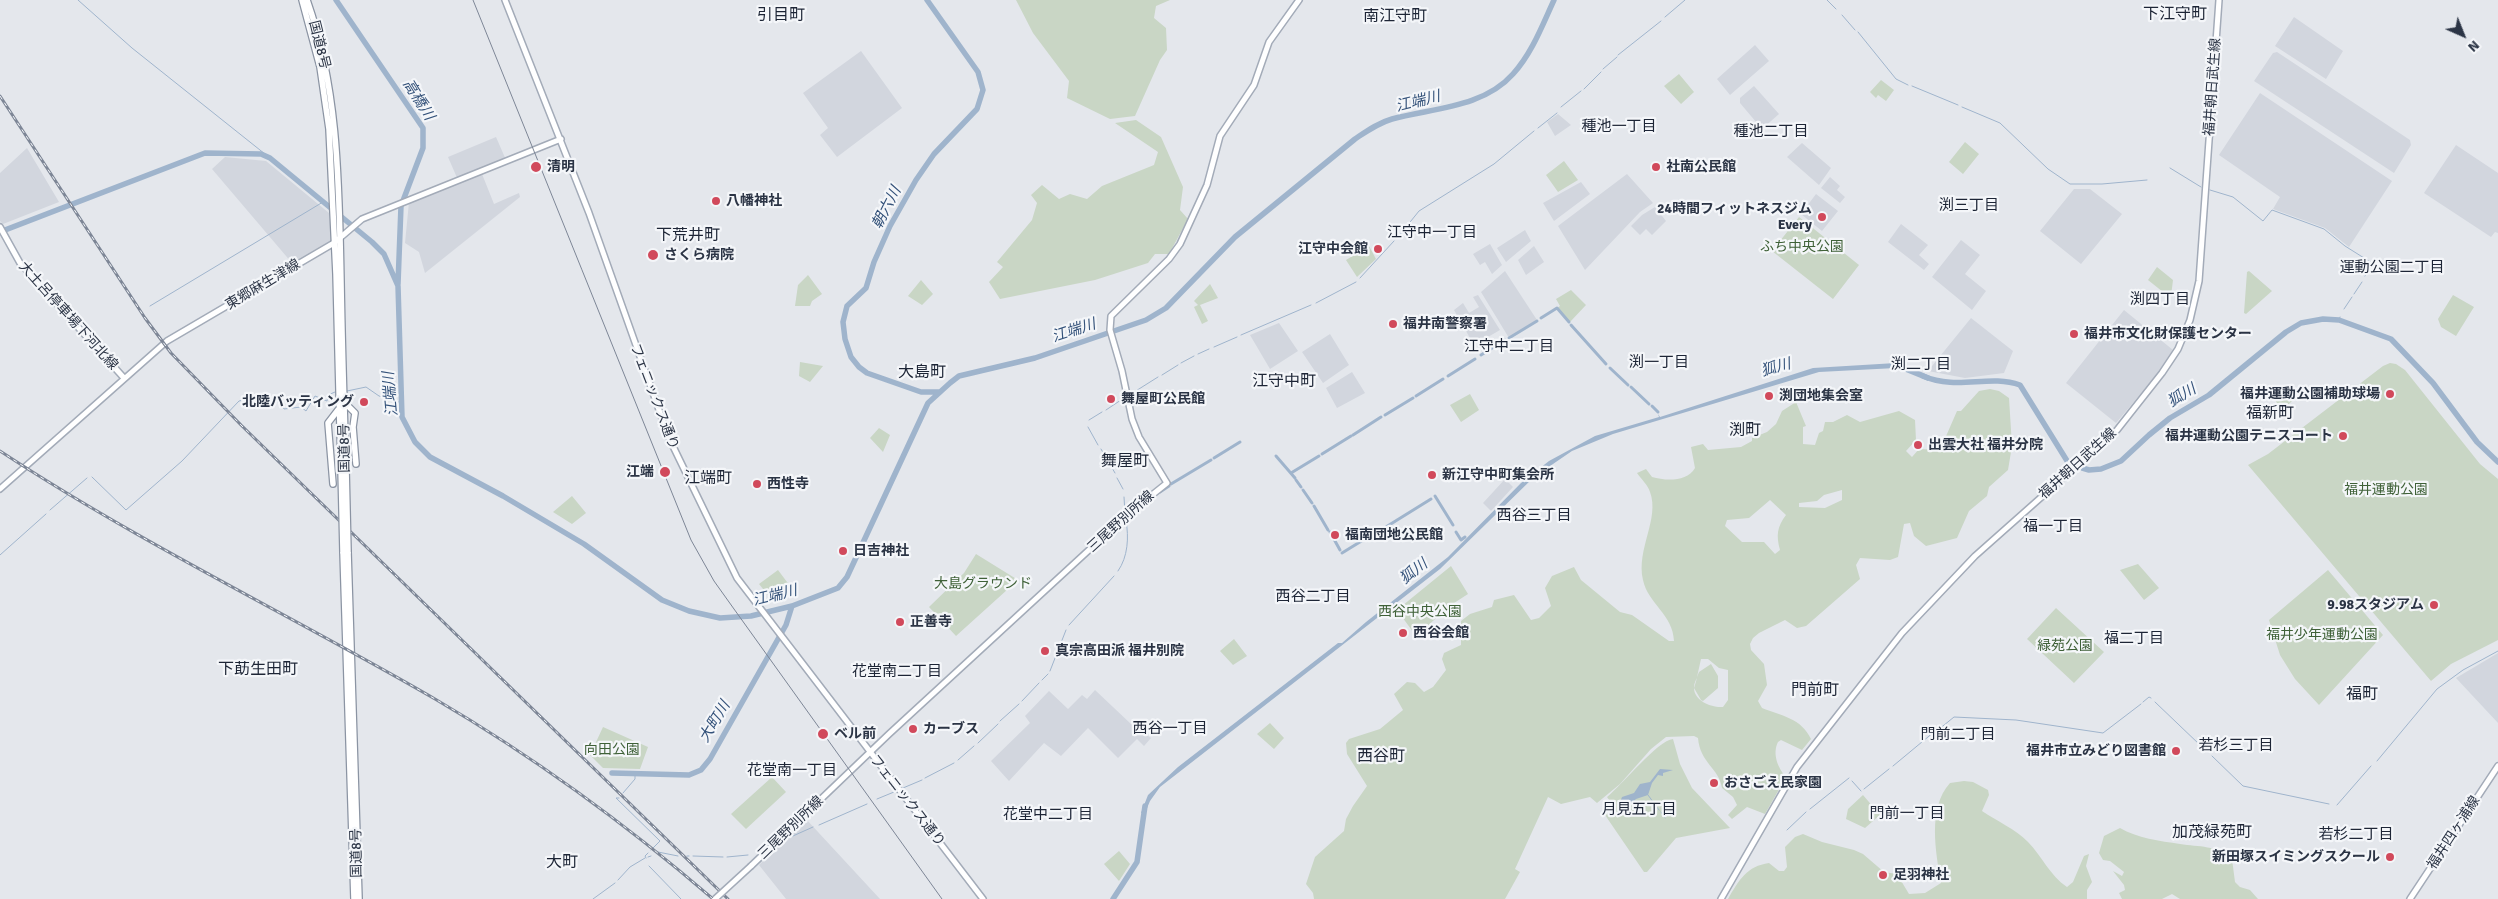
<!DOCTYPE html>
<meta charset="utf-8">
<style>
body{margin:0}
#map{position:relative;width:2498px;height:899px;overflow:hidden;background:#e4e7ec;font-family:Signika,sans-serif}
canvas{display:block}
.north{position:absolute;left:2438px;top:10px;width:50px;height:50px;-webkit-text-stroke:4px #f4f6f9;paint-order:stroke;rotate:136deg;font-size:14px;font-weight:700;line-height:20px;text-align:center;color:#2b3445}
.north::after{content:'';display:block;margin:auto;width:18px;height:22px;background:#2b3445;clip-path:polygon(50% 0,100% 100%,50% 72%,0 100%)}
</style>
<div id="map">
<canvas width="2498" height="899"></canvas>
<div class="north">N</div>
</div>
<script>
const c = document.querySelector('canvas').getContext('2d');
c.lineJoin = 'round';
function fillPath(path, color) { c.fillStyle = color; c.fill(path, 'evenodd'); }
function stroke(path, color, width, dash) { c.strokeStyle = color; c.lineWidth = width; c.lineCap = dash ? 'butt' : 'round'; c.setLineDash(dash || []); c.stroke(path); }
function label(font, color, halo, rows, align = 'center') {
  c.font = font + ' Signika,"Noto Sans JP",sans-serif'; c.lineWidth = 4.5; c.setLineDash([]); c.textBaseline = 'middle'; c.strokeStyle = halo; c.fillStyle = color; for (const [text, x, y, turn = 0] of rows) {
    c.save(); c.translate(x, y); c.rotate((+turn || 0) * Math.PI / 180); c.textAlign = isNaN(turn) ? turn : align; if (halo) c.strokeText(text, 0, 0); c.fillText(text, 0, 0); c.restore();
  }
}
const built = new Path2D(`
 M2294,17L2343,51L2326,79L2275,46Z
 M1755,45L1769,61L1730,95L1717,79Z
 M861,51L902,108L837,157L820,135L828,128L803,93Z
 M2277,52L2410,140L2411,145L2394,173L2254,81L2273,53Z
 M1754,86L1779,114L1762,129L1740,103V98Z
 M2260,93L2392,181L2349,247L2325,228L2273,209L2280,197L2219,155Z
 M1558,114L1571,125L1555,136L1547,122Z
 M496,137L506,160L458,180L448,157Z
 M1802,143L1831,168L1819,185L1787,157Z
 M2456,145L2498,173V233L2495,232L2491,237L2424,193Z
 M27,148L59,202L3,224L0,221V173Z
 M225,157L266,161L329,213L332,243L292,263L212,169Z
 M482,174L494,204L519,193L520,197L425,273L419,252L405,243L409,202Z
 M1627,174L1653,203L1640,212L1585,270L1558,226Z
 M1830,177L1840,186L1837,190L1845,197L1840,203L1821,188Z
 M1581,182L1590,194L1554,221L1543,203Z
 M2074,189H2090L2122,214L2081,264L2040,231Z
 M1816,194L1838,211L1822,231L1801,214Z
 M1655,207L1666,221L1652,235L1646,229L1640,235L1631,226L1642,215Z
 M1901,224L1928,245L1919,255L1929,264L1924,270L1888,242Z
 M1525,230L1531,241L1506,262L1497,248Z
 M1961,240L1980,255L1965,274L1986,291L1972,310L1932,277Z
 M1490,244L1502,265L1492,274L1485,262L1480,265L1473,254Z
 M1534,246L1544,262L1526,275L1518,260Z
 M1505,271L1537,320L1509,338L1481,292Z
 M1478,295L1500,330L1474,345L1454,310L1463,303L1469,313L1479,307L1473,297Z
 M2124,310L2173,350L2160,371L2116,423L2066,383Z
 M1971,318L2013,351L2004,373L1965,378L1928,371Z
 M1279,323L1298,351L1270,369L1250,335Z
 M1330,334L1349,365L1323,383L1302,352Z
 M1352,372L1365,393L1337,408L1326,388Z
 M1505,479L1513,487L1491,511L1483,503Z
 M2498,653V723L2456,678Z
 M1095,690L1131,724L1151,738L1144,746L1137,739L1118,758L1088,728L1061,756L1044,743L1009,781L991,761L1030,723L1025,716L1049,691L1068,709L1082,695L1087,699Z
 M806,819L880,899H786L759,865Z`);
const green = new Path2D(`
 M1016,0H1170L1156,6L1154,18L1166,28L1167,50L1160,60L1135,116L1110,119L1067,98L1069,81L1033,33Z
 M1679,74L1694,92L1681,104L1664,86Z
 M1881,80L1894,90L1886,101L1878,95L1876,98L1870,92Z
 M1136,120L1161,137L1183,187L1180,210L1188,219L1169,254H1155L1148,263L1095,280L1000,299L989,282L1003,267L997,262L1032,220L1037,203L1031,195L1042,185L1059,199L1070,194L1087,199L1102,186L1154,165L1158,152L1115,123Z
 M1965,142L1979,154L1963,174L1949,162Z
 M1564,161L1578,180L1558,192L1546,175Z
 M1799,217L1859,265L1833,299L1772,251Z
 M1369,246L1376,259L1357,277L1346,260Z
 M2157,267L2173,280L2171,296H2168L2148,280Z
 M2249,271L2272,291L2246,314L2244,313L2247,272Z
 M808,275L822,294L812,301L810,306H795L798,285Z
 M921,280L933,294L922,305L908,296Z
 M1210,284L1218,298L1200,305L1208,321L1202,324L1194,307L1198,305L1194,301Z
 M1571,290L1586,305L1570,322L1557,308L1560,306L1556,299Z
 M2453,295L2474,307L2456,336L2441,327L2438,319Z
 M800,362L823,366L810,382L799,376Z
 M2390,363L2396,364L2405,370L2480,464L2498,479V640L2451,664L2431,681L2248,465L2268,454L2383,366Z
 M2292,385L2301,393L2280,412L2275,399Z
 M1990,389L1999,391L2009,398L2012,446L2008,470L1989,487L1987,496L1969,511L1957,538L1926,546L1914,536L1910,523L1904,524L1898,557L1890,560L1860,558L1856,565L1860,579L1806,626L1797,628L1785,620L1759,633L1753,638L1750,644L1751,650L1764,664L1767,685L1758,701L1762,708C1782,716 1801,718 1811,739L1802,750L1781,740L1778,742C1772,754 1778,768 1786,777L1765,814L1747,807L1732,819L1728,815L1737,805L1733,797L1722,788C1719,768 1700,763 1698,738L1694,736L1666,737L1651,749L1620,784L1597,803L1590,797L1561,804L1548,797L1515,869L1520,872L1505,899H1314L1313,893L1306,884L1315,857L1344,831L1346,819L1353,806L1367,786L1347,754L1346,743L1349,739L1380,729L1403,710L1394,694L1407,682L1415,683L1424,692L1433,687L1446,670L1442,659L1444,653L1461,645V621L1470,614L1492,607L1494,600L1514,595L1531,620L1539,618L1551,606L1545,588L1552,576L1574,567L1581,580L1620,612L1632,615L1669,641H1674C1673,614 1648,604 1643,580C1636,549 1660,519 1650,492C1648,485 1641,479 1637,473L1646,469L1652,477C1666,481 1687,482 1695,468L1691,447L1703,444L1708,450L1741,447L1752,441V438L1767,432L1776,424L1782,411L1796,402L1806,426L1803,427V444L1815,445L1819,433L1823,431L1825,422H1833L1847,415L1860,422L1899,411L1915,420L1916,440L1906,451L1912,457L1919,449L1940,450L1957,411H1961L1979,391ZM1842,490V500L1825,508L1799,507V503L1817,501L1824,495ZM1770,500L1786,515C1777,527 1776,535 1780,550L1775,554L1764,542H1742L1725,526L1727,520L1749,518ZM1701,659H1708L1719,668L1728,670V700L1723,707C1707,708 1686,696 1697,678L1694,688L1701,700L1703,701L1718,688V676L1711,664L1699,672L1697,677Z
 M1470,394L1479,410L1461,422L1450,405Z
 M879,428L890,435L883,452L870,438Z
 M572,496L586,513L572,524L553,512Z
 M976,554L1018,580L956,636L929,607L964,573Z
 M2138,564L2159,588L2144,600L2120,570Z
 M1451,566L1468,594L1451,605L1416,636L1397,610Z
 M778,570L790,586L772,600L759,584Z
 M2328,570L2383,635L2319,705L2295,679L2280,655L2269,620Z
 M2056,608L2104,652L2074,683L2027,639Z
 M1234,639L1247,656L1233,665L1220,651Z
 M1270,723L1284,738L1274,749L1257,734Z
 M603,727L648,747L640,769L603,768L590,755Z
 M1673,739L1680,764L1692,788L1730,828L1676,838L1647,872H1644L1605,815L1614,807L1607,797C1622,785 1658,740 1673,739Z
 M772,777L786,792L746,829L731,814Z
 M1964,781L1973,782L1988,790L1989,795L1982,811C1997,821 2015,829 2028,842C2042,856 2050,876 2067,887L2073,882L2084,856L2089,854L2086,866L2092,882L2087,890V899H1728C1739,880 1747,866 1769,863L1779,871H1784L1787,867L1785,847L1795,837L1803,834L1822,842L1854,850L1863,854L1884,872L1897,874L1909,894L1925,893L1941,883C1936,853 1927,808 1950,783Z
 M1863,795L1880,815L1865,828L1846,819L1848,809Z
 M2120,828C2137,838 2160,841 2180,844C2199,847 2217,845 2232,859L2235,882L2240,887L2250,890L2258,899H2180L2172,894L2162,899H2122L2119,893L2125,890L2124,885L2113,871L2122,876L2124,872L2110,861L2103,860L2099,853L2104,836Z
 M1119,851L1130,864L1119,881L1104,864Z`);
const water = new Path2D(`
 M1896,363L1908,366L1930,376L1928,381L1896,368L1819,372L1613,434L1572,451L1534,477L1440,569L1160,787L1150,801L1145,813H1141L1148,795L1178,767L1338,643H1342L1366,622L1448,557L1521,483L1549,461L1595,436L1659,417L1658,414L1660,417L1813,368Z
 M1660,769L1673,770L1663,773V776L1658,775L1652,783L1648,795L1636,799L1624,810H1617L1622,797L1634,793L1640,784L1650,782Z`);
const stream = new Path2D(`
 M78,0L132,48L270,158
 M1827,0L1836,9
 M1842,15L1855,30
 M1665,17L1685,0
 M1858,32L1896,79L1908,85
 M1618,55L1661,21
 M1603,69L1617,57
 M1912,86L1958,105
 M1584,89L1601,72
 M1561,107L1581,91
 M1962,107L2000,123L2048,169L2070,184H2102L2147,180
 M1538,128L1557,113
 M2170,168L2201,187
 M2210,190L2233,197L2263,221L2272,210L2324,229L2345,246L2372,263L2365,276
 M1398,237L1419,211L1494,164L1534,131
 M1360,278L1394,241
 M2354,294L2362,282
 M1316,303L1356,282
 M150,306L323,202
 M2344,309L2352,297
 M2339,320L2340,317
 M1241,335L1311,305
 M1214,347L1237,337
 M1198,354L1209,349
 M1181,363L1194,356
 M1162,375L1178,365
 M347,391L366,387L379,396L402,403
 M1131,394L1158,377
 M1106,410L1124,398
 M1089,420L1102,412
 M1088,427L1098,445
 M1101,449L1115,473
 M92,477L126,510L182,461L239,401L243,400L254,409L258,406L281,401L284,409L301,407L306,411L315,396L327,401L328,395L335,392
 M1117,478L1123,489
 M1124,497L1125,513
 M50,510L87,478
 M0,555L46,514
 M1118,571C1128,557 1129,537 1126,521
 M1069,625L1114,576
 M1050,671L1066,630
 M1042,680L1048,674
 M1022,701L1039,683
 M2143,702L2149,697L2151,698
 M2155,702L2200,745
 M1000,721L1019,704
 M1938,730L1954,717L2016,720L2103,733L2141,704
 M978,743L998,724
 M2212,756L2243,786L2329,804
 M958,760L974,746
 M2377,761L2437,689L2463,670L2498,651
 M1893,766L1934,732
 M925,778L954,763
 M1852,781L1861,791
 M903,788L922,780
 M1864,789L1889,769
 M623,793L635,779V773
 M1648,795L1659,810
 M619,798H616L660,841L651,850
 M877,799L894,792
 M2337,805L2371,766
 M1810,809L1849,778
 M1661,812L1665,818
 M819,825L867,804
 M1787,830L1806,812
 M784,840L813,827
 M658,852L678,856
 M687,856H689
 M693,856L723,857
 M648,857L651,856
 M727,857L748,855
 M646,858L645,856L648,853
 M649,866L681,899
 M618,880L630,867L645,858
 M593,899L615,883`);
const canal = new Path2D(`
 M1541,318L1557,308L1569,322
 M1571,325L1606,364
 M1509,338L1537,321
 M1481,355L1505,340
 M1610,368L1628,385
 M1448,376L1475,359
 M1631,387L1649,404
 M1416,396L1443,379
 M1652,406L1658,412
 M1385,415L1413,398
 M1353,435L1381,417
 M1322,454L1351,436
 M1276,456L1295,478
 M1214,458L1240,442
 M1291,473L1319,456
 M1296,480L1301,487
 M1171,484L1211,460
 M1303,490L1312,503
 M1160,492L1169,486
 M1435,496L1453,525
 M1314,506L1328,530
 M1138,510L1149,500
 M1130,517L1136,512
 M1330,532L1340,550
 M1456,532L1461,540L1465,537
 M1373,535L1431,499
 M1342,553L1368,537`);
const river = new Path2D(`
 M336,0L423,128V148L401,206L398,284
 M927,0L978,72L983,90L977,109L934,154L916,180L890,226L874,262L866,288L847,306L843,322L845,339L851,357L859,367L867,373L921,392H940
 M0,232L205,153L261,154L270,158L372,242L384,254L398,286L402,417L415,442L430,457L503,496L584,544L662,600L689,611L720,618L751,616L792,606L838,588L847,577L928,403L950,383L959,376L1035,358L1146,320L1166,308L1235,237L1355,139C1367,131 1378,123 1392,119C1432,108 1483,108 1513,74C1532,53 1542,26 1554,0
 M1923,376C1958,391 1988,374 2020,385L2069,464L2089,470L2101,469L2121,461L2149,435L2170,418L2209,395L2286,332L2301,323L2323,319L2339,320L2391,339L2433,383L2477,442L2498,462
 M612,773L689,775L701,770L710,759L786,625L792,606
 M1113,899L1137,862L1145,806`);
const major = new Path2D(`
 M505,0L589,213L669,438L737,578L983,899
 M0,227L20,263L124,378
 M0,489L167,341L334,243L362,219L561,139
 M751,866L889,734L1127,515L1167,483L1139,437L1132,419L1122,371L1110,330L1111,316L1169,259L1180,244L1207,185L1220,136L1254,85L1269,42L1299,0
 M1721,899L1797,767L1902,633L1975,556L2117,430L2162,373L2178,349L2190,320L2199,281L2219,0
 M2410,899L2498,766`);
const highway = new Path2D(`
 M302,0L320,67L329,129L336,274L341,468
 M307,0C339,90 339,187 341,282C342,344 344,406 346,468
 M345,403L355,413L353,427L356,464
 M333,484L328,423L338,410
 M343,552L354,899
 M348,552L359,899`);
const tram = new Path2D(`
 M473,0L691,540L714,581L734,609L942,899`);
const rail = new Path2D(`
 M0,96L145,318L171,353L241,425L728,899
 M0,451C140,543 290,615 435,699C534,757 626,824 713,899`);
const majorBridge = new Path2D(`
 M715,899L751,866`);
const highwayBridge = new Path2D(`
 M341,468L343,552
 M346,468L348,552`);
const markers = [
 [536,167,6,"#d1495b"],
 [1656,167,5,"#d1495b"],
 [716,201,5,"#d1495b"],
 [1822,217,5,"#d1495b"],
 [1378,249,5,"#d1495b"],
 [653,255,6,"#d1495b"],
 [1393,324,5,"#d1495b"],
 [2074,334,5,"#d1495b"],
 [2390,394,5,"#d1495b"],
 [1769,396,5,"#d1495b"],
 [1111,399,5,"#d1495b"],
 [364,402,5,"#d1495b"],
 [2343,436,5,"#d1495b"],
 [1918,445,5,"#d1495b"],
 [665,472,6,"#d1495b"],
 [1432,475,5,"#d1495b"],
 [757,484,5,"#d1495b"],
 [1335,535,5,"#d1495b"],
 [843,551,5,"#d1495b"],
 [2434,605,5,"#d1495b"],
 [900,622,5,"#d1495b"],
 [1403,633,5,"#d1495b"],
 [1045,651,5,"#d1495b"],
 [913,729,5,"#d1495b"],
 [823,734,6,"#d1495b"],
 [2176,751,5,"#d1495b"],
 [1714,783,5,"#d1495b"],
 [2390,857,5,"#d1495b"],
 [1883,875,5,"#d1495b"]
];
const streetNames = [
 ["国道8号",319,45,76],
 ["福井朝日武生線",2213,87,-86],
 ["東郷麻生津線",263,285,-31],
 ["大土呂停車場下河北線",68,316,48],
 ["フェニックス通り",654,397,69],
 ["国道8号",345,448,-91],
 ["福井朝日武生線",2078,464,-42],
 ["三尾野別所線",1121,522,-42],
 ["フェニックス通り",907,801,52],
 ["三尾野別所線",791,828,-44],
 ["福井四ヶ浦線",2454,833,-57],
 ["国道8号",357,853,-91]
];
const poiNames = [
 ["清明",547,167],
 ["社南公民館",1666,167],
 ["八幡神社",726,201],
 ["24時間フィットネスジム",1812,209,"right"],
 ["Every",1812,225,"right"],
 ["江守中会館",1368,249,"right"],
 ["さくら病院",664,255],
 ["福井南警察署",1403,324],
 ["福井市文化財保護センター",2084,334],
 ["福井運動公園補助球場",2380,394,"right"],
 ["渕団地集会室",1779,396],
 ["舞屋町公民館",1121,399],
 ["北陸バッティング",354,402,"right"],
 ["福井運動公園テニスコート",2333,436,"right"],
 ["出雲大社 福井分院",1928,445],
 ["江端",654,472,"right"],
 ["新江守中町集会所",1442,475],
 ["西性寺",767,484],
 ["福南団地公民館",1345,535],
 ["日吉神社",853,551],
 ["9.98スタジアム",2424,605,"right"],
 ["正善寺",910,622],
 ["西谷会館",1413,633],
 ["真宗高田派 福井別院",1055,651],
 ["カーブス",923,729],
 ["ベル前",834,734],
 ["福井市立みどり図書館",2166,751,"right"],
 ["おさごえ民家園",1724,783],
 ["新田塚スイミングスクール",2380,857,"right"],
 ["足羽神社",1893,875]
];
const parkNames = [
 ["ふち中央公園",1802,247],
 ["福井運動公園",2386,490],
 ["大島グラウンド",983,584],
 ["西谷中央公園",1420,612],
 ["福井少年運動公園",2322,635],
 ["緑苑公園",2065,646],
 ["向田公園",612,750]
];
const waterNames = [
 ["高橋川",418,100,58],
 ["江端川",1418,102,-14],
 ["朝六川",887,208,-63],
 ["江端川",1074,331,-18],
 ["狐川",1776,368,-15],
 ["江端川",391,394,-95],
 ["狐川",2182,396,-31],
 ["狐川",1414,572,-38],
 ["江端川",775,596,-14],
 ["大町川",715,722,-59]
];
const neighbourhoodNames = [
 ["種池一丁目",1619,127],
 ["種池二丁目",1771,132],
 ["渕三丁目",1969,206],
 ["江守中一丁目",1432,233],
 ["運動公園二丁目",2392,268],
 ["渕四丁目",2160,300],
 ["江守中二丁目",1509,347],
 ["渕一丁目",1659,363],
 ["渕二丁目",1921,365],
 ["西谷三丁目",1534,516],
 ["福一丁目",2053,527],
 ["西谷二丁目",1313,597],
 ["福二丁目",2134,639],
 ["花堂南二丁目",897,672],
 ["西谷一丁目",1170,729],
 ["門前二丁目",1958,735],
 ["若杉三丁目",2236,746],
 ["花堂南一丁目",792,771],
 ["月見五丁目",1639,810],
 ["門前一丁目",1907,814],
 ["花堂中二丁目",1048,815],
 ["若杉二丁目",2356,835]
];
const quarterNames = [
 ["下江守町",2175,15],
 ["引目町",781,16],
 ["南江守町",1395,17],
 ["下荒井町",688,236],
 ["大島町",922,373],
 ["江守中町",1284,382],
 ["福新町",2270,414],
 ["渕町",1745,431],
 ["舞屋町",1125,462],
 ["江端町",708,479],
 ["下莇生田町",258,670],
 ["門前町",1815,691],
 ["福町",2362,695],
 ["西谷町",1381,757],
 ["加茂緑苑町",2212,833],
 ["大町",562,863]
];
fillPath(built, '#d2d6de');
fillPath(green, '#c9d6c5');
fillPath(water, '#9fb4cc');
stroke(stream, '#9fb4cc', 1);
stroke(canal, '#9fb4cc', 3);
stroke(river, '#9fb4cc', 5.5);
stroke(major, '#a3abb8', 8);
stroke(highway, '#8b94a3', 8);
stroke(major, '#fff', 5);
stroke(highway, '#fff', 5.5);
stroke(tram, '#7d8696', 1);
stroke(rail, '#7d8696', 3);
stroke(rail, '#f4f6f9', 1, [4]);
stroke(majorBridge, '#a3abb8', 8, []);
stroke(highwayBridge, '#8b94a3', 8, []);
stroke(majorBridge, '#fff', 5);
stroke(highwayBridge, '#fff', 5.5);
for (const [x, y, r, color] of markers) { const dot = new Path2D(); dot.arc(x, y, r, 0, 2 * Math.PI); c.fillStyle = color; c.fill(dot); stroke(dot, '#f4f6f9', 2); }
label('14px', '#2b3445', '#f4f6f9', streetNames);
label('bold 14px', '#2b3445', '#f4f6f9', poiNames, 'left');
label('14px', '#3f6138', '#f4f6f9', parkNames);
label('italic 15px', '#34527a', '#f4f6f9', waterNames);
label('15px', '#1d2536', '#f4f6f9', neighbourhoodNames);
label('16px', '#1d2536', '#f4f6f9', quarterNames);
</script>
